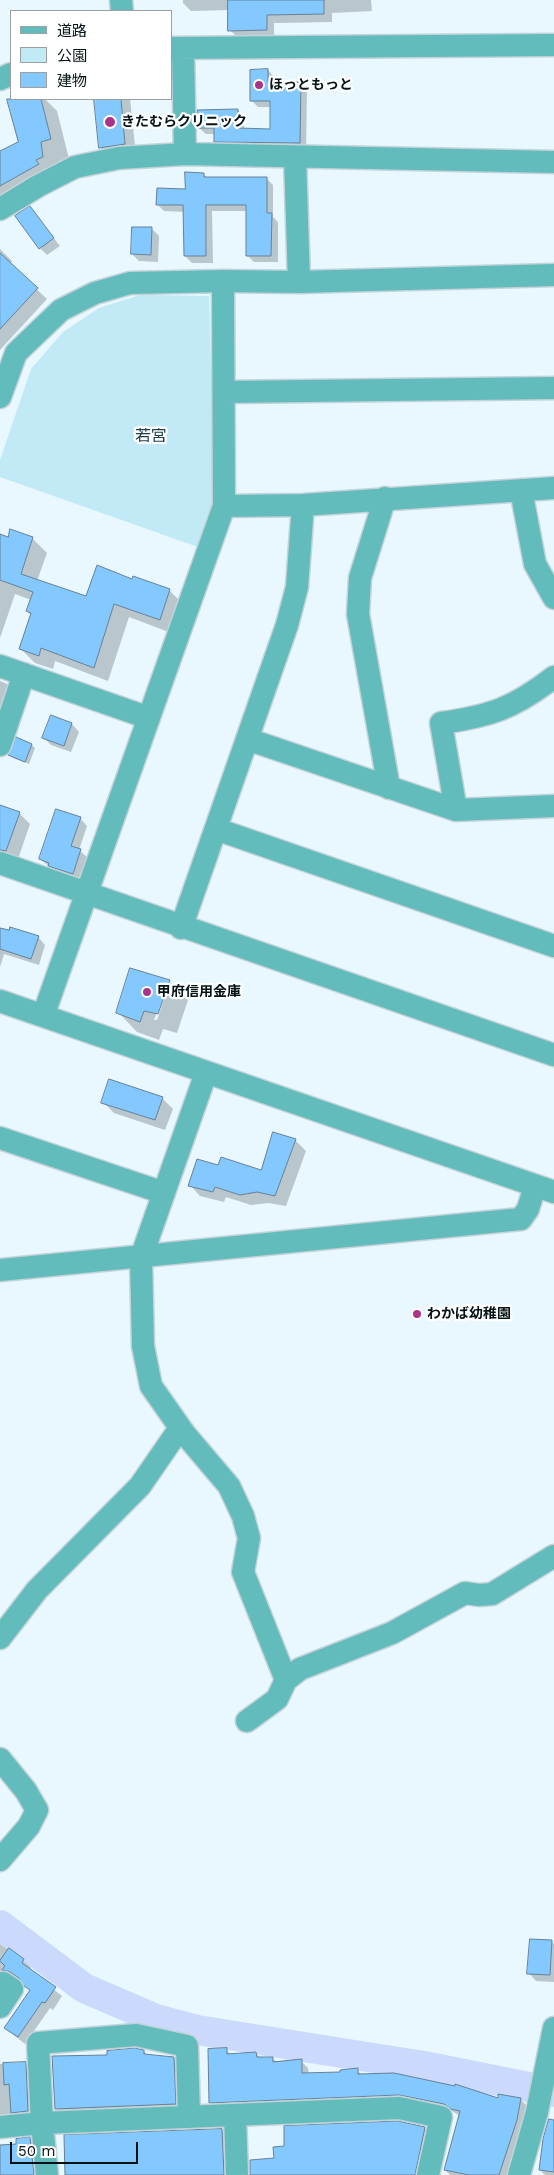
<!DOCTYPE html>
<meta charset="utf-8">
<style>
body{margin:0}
#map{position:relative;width:554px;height:2175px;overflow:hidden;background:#e8f8fe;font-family:"Work Sans","Noto Sans JP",sans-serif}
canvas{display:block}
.legend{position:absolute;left:10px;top:10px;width:162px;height:90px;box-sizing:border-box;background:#fff;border:1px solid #9ba1a2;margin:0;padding:6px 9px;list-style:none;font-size:15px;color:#051317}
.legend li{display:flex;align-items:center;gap:10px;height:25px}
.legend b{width:25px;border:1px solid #9ba1a2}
.scale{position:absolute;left:10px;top:2142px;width:128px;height:22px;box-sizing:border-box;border:2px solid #051317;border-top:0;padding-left:6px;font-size:15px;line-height:18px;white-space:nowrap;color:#051317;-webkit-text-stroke:4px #fff;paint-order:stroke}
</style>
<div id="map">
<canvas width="554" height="2175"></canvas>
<ul class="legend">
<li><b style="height:6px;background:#63bcbc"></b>道路</li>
<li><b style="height:14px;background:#c1e9f6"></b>公園</li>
<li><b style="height:14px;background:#83c8fe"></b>建物</li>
</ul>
<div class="scale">50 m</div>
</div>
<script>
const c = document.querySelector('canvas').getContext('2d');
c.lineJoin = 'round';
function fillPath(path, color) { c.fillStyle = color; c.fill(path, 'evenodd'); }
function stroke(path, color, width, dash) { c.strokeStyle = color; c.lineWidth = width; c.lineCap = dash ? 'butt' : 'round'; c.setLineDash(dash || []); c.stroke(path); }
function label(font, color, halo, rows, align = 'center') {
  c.font = font + ' "Work Sans","Noto Sans JP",sans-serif'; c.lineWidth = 4.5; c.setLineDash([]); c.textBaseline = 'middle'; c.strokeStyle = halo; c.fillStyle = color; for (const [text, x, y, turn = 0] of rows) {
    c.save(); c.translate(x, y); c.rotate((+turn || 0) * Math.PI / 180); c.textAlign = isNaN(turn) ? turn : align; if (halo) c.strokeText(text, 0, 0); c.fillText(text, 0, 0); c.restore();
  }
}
const green = new Path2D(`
 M140,295L209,296L214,502L198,547L0,477V460L31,369L63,332L99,308Z`);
const shadow = new Path2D(`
 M183,0H371L372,11L332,13V22L274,23V38H238L230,30V10L191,11L183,3Z
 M268,70L274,77V83H301L307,90L306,150L222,148L215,141V134H206L199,128L238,110L244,117V129L271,130V107H258L252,101Z
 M18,99H45L57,111L69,159L59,161L62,176L0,207V153L19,143L9,102Z
 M95,99H135H130L136,155L111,158L100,147Z
 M203,174L208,178H266L273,185V217L278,222V262H254L247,255L248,211H212L213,263H192L185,256V212L164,211L157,204L186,190Z
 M30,208L60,246L47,255L40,248Z
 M152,229L159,236L158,262L139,261L132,254Z
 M0,249L12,261L10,264L47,299L0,350Z
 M11,531L33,539L47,553L37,581L86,598L132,580L169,590L183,604L174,634L129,617L108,681L55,661L53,669L35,663L21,649L31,615L27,611L31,600L15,594L0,638V535L8,538Z
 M0,681L7,684L18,695L0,747Z
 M52,717L72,724L79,732L71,752L51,745L44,738Z
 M32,745L35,748L29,764L13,758L10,755Z
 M0,806L19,813L30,824L17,862H0Z
 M80,818L87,826L79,850L88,858L80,881L57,873L40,859Z
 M0,929L38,937L45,945L39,965L4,954L0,967Z
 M169,981L188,1000L177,1033L163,1029L159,1040L137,1032L118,1012ZM164,991H167L157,1020H154Z
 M162,1098L173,1109L165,1130L114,1113L103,1102Z
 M295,1140L306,1151L286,1206L268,1203L251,1205L226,1197L224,1202L200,1196L190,1185L219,1167L262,1171Z
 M552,1942L554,1944V1982L536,1981L529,1973Z
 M0,1944L24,1960L31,1967L29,1970L62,1996L53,2010L50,2008L25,2044L5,2028L31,1991L23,1982L12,1977L0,1982Z
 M226,2050L232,2055L256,2054L261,2058H272L277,2062L301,2061L308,2068L309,2074L342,2073L357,2070L363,2076L499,2099H520L528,2107L524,2128L508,2175H450L445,2170L460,2116L452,2111L407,2102L217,2110L210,2102Z
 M144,2051L148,2056L174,2058L181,2065L182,2111L64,2116L57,2109L108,2056Z
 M25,2063L33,2070L35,2118L0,2122V2064Z
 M425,2128L432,2135L423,2175H253L275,2160Z
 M222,2130L229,2137L230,2175H66Z
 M30,2139L37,2146L40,2175H0V2146L18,2145Z
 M554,2146V2175H545L540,2170Z`);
const river = new Path2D(`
 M0,1925L84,1988L156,2019L197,2030L424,2066L554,2092`);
const building = new Path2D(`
 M228,0H324V14L267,15V30L228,31Z
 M268,69V82H301L300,143L214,142V128H198L197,110L238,109V128L270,129V101H250V70Z
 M7,99H41L51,139L41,142L43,157L36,160L39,164L0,186V151L18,142Z
 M94,99H121L125,144L99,148Z
 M185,172L204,173V177H267V213H272L271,256H246V205H206V256H184L183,205H156L157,188L185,189Z
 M30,206L54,238L39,249L15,216Z
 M132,227H152L151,255L131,254Z
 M0,253L38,288L0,329Z
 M10,529L33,537L21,574L86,596L97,565L132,579L133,576L170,589L160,620L114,604L94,668L41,648L39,656L19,649L31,613L26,611L33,592L0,580V534L8,537Z
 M51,715L72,723L64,746L42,738Z
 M16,737L32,744L25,762L8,755Z
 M0,805L20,812L6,851L0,850Z
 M56,809L81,817L71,846L81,849L73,874L48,866L49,863L39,859Z
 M10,927L39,936L31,959L0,949V928L9,930Z
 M130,968L170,980L158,1014L144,1011L140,1022L116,1013Z
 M109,1079L163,1097L155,1120L101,1103Z
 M273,1132L296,1139L275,1196L257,1192L240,1195L215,1187L213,1192L188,1186L197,1159L218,1165L221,1157L261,1170Z
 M530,1939L552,1940L550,1975L527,1974Z
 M9,1948L24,1959L22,1963L56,1987L45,2003L42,2002L18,2037L4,2028L30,1990L24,1986L19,1978L10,1972L2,1970L5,1966L0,1961Z
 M135,2048L144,2050V2054L174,2057L176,2104L55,2109L52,2056L107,2055V2051Z
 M227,2048V2054L256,2052L257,2057H273V2062L302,2059V2073L340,2072V2070L358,2068V2074L394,2073L455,2086V2084L498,2098V2094L521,2098L517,2120L499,2175H469L444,2170L460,2111L451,2109L444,2104L399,2095L209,2103L208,2049Z
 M26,2062L28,2111L11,2113L9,2084L4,2085L3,2063Z
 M549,2119L554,2120V2172L539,2170L543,2139Z
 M398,2121L425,2127L415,2175H250V2160L274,2158L273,2147L284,2146V2126Z
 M222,2129L224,2175H65L64,2135Z
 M30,2137L34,2175H0V2145L16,2144V2139Z`);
const minor = new Path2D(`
 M121,0L122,11
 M171,48L554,45
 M183,48L185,154
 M0,79L11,74
 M295,157L299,282
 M0,209L38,186L75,167L119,158L185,154L554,162
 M224,392L554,388
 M0,397L16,353L61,310L95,293L130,283L223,281L299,282L554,275
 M521,490L535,564L554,598
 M385,498L360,578L358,614L389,788
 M224,506L303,505L554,488
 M0,666L149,718
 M247,739L456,810L554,806
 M0,745L24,674
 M456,810L441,723C491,716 514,708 554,677
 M216,829L554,946
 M0,863L554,1055
 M181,928L287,625L297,587L303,505
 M0,1001L554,1192
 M43,1016L224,506L223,281
 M206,1073L141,1258L143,1346L151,1386L184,1433L229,1486L243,1516L249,1538L243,1572L286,1680
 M0,1138L164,1193
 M0,1270L521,1219L528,1209L535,1186
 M0,1638L37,1590L140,1486L180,1428
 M247,1721L277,1699L286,1680L300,1669L392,1633L465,1593L479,1595L492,1594L554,1556
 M0,1759L26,1791L37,1810L29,1826L0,1860
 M0,2007L12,1989L3,1983
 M235,2115L237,2175
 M0,2127L42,2123L399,2108L441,2117L428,2175
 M47,2175L42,2123L38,2043L136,2035L187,2046L189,2117
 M519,2175L537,2112L554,2028`);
const markers = [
 [259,85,5,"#aa348c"],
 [110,122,6,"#aa348c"],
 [147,992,5,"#aa348c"],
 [417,1314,5,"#aa348c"]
];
const poiNames = [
 ["ほっともっと",269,85],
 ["きたむらクリニック",121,122],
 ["甲府信用金庫",157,992],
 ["わかば幼稚園",427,1314]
];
const quarterNames = [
 ["若宮",151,436]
];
fillPath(green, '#c1e9f6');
fillPath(shadow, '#0003');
stroke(river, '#cbd9fd', 30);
fillPath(building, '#83c8fe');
stroke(building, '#668197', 1);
stroke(minor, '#c4d3d9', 25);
stroke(minor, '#63bcbc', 22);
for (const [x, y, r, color] of markers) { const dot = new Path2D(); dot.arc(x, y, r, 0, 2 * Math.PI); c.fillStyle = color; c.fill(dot); stroke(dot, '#fff', 2); }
label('bold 14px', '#051317', '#fff', poiNames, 'left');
label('16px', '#1d414c', '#fff', quarterNames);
</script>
